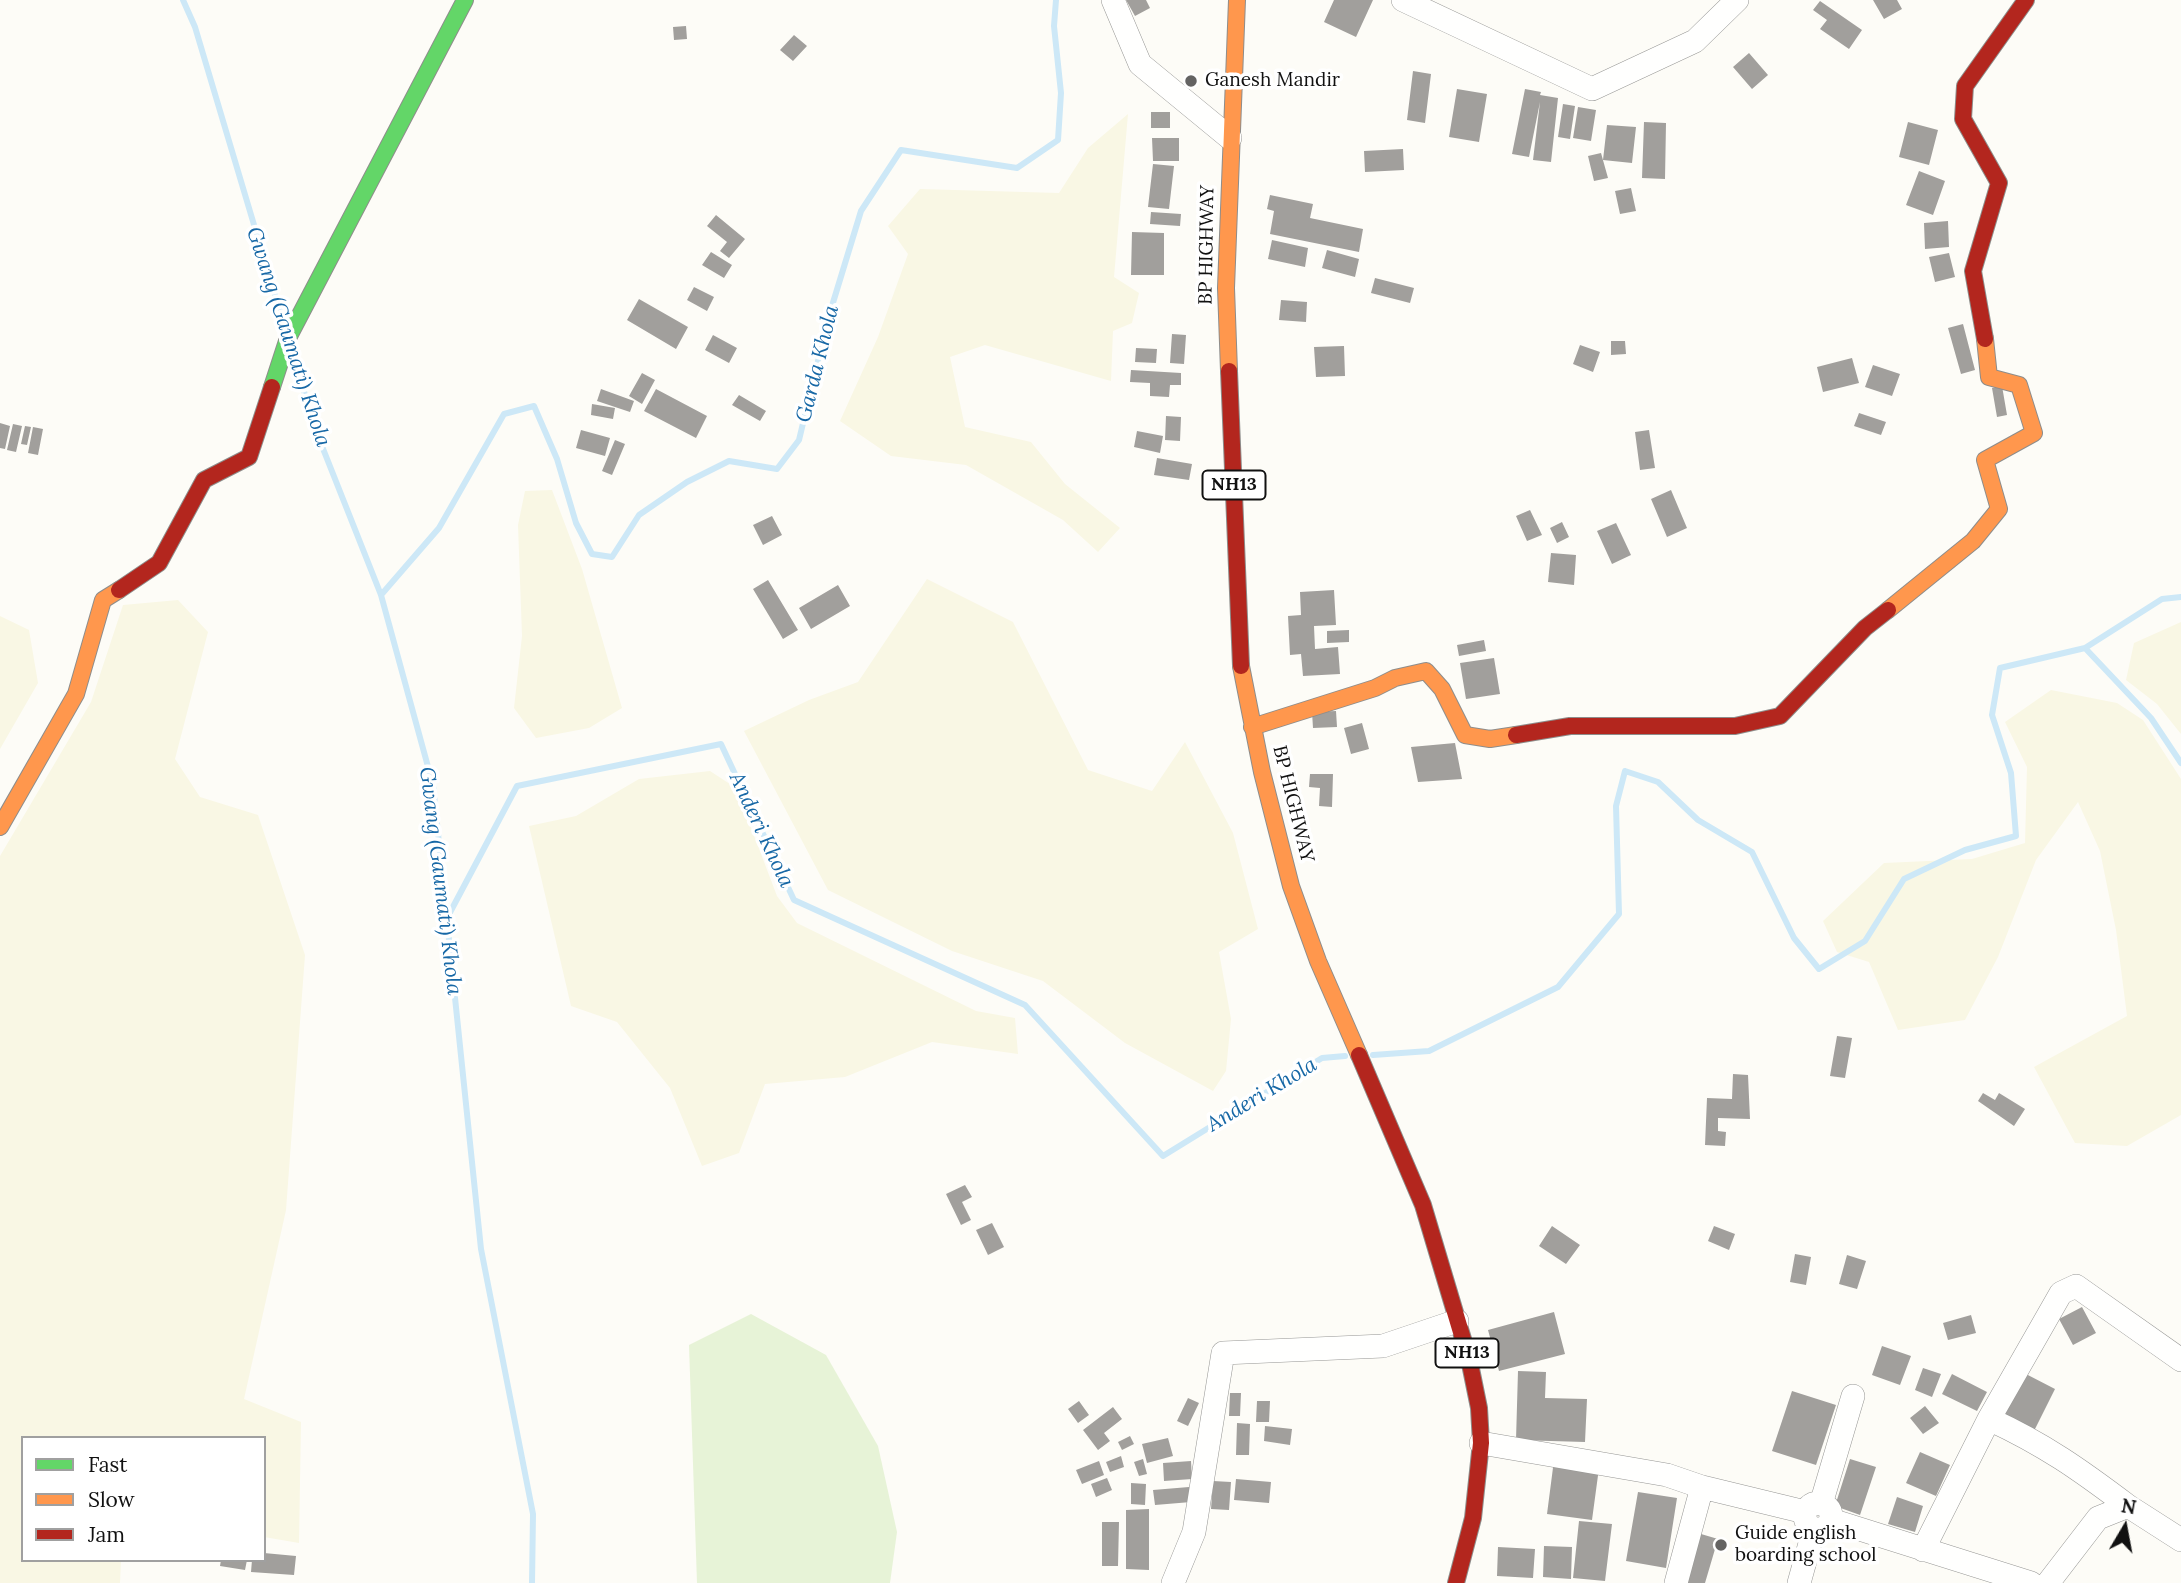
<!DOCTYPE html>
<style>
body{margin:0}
#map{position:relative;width:2181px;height:1583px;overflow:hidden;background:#fdfcf7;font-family:Lora,serif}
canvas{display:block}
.legend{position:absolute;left:21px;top:1436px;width:245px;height:126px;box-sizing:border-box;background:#fff;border:2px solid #a0a0a0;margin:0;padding:9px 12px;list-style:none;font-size:21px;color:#111}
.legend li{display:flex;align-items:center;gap:14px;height:35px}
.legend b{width:35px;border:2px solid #a0a0a0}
.north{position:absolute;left:2090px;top:1492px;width:70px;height:70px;-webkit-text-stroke:5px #fff;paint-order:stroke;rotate:10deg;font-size:19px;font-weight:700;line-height:28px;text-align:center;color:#111}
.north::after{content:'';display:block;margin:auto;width:24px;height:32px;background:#111;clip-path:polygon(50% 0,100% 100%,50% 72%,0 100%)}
</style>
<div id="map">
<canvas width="2181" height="1583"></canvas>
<ul class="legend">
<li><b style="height:9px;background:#63d668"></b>Fast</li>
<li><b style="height:9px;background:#ff974d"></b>Slow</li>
<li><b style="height:9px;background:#b3261e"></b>Jam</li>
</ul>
<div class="north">N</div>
</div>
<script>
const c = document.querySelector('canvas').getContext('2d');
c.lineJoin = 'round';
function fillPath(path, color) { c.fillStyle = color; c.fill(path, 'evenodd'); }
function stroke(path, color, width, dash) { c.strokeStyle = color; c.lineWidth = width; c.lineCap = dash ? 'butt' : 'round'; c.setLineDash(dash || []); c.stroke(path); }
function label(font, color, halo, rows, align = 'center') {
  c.font = font + ' Lora,serif'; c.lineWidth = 7; c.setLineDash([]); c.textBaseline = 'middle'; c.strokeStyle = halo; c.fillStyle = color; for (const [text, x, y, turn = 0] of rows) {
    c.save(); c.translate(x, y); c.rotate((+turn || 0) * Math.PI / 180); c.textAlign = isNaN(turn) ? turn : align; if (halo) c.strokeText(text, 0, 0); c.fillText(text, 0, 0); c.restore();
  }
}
const farmland = new Path2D(`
 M1128,114L1114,277L1139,293L1132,323L1113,331L1111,381L985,345L950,357L965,427L1031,442L1065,484L1120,528L1098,552L1063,520L966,465L891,456L840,421L878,337L908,254L888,226L920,189L1059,193L1088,148Z
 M552,490L582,569L622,708L589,728L536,738L514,708L522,636L518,525L525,491Z
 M927,579L1013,622L1088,770L1152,791L1185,742L1233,833L1258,929L1219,952L1231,1019L1226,1071L1213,1091L1125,1043L1043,981L952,951L828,890L744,731L809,700L858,682Z
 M178,600L208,632L175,759L200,797L258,815L305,955L286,1210L244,1399L301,1422L299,1543L264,1537V1438H23V1560H121L120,1583H0V856L91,702L123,605Z
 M0,616L29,630L38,683L0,749Z
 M2181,622V734L2157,704L2126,680L2134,643Z
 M2051,690L2117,703L2143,720L2181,779V1115L2127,1146L2075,1143L2034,1067L2127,1016L2116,930L2100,851L2078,802L2036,860L1998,957L1965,1020L1898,1030L1869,962L1837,952L1823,921L1884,863L1972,859L2025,843L2027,767L2005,722Z
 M710,771L736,788L777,896L797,923L976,1011L1015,1018L1018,1054L932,1042L845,1077L765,1084L739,1153L702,1166L670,1088L617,1022L571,1006L529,826L576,816L639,779Z`);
const green = new Path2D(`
 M751,1314L826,1355L878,1446L897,1532L890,1583H697L689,1345Z`);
const stream = new Path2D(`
 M183,0L195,27L283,322
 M294,359L316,431L381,595L433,785L481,1249L533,1514L532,1583
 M381,595L439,528L504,414L534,406L557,459L576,523L592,554L612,557L639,515L687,482L729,461L777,469L799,440L828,319L861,211L901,150L1017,168L1058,140L1061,93L1054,26L1056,0
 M2085,648L2151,718L2181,763
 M446,920L517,786L721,744L794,900L1025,1005L1163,1156L1322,1058L1345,1056
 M1373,1055L1429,1051L1558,987L1619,914L1616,806L1625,771L1658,782L1698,820L1752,852L1794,938L1819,969L1865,941L1904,879L1965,850L2016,836L2011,773L1992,715L2000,668L2085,648L2162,599L2181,597`);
const building = new Path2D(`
 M1126,0H1146L1150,8L1135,16Z
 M1334,0H1373L1356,37L1324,22Z
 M1873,0H1897L1902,9L1884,19Z
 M1820,1L1862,30L1849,49L1820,29L1827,20L1813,10Z
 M686,26L687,39L674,40L673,27Z
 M794,35L807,46L793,61L780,50Z
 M1749,53L1768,75L1752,89L1733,67Z
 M1413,71L1431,74L1425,123L1407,120Z
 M1457,89L1487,94L1479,142L1449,137Z
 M1525,89L1541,92L1540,95L1558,98L1551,162L1533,160L1540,102L1529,157L1512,154Z
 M1563,104L1575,106L1570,139L1558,137Z
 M1578,107L1596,110L1591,141L1573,138Z
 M1151,112H1170V128H1151Z
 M1644,122L1666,123L1665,179L1642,178Z
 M1908,122L1938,130L1929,165L1899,157Z
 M1607,125L1636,127L1632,163L1603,160Z
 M1152,138H1179V161H1153Z
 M1403,149L1404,170L1365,172L1364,151Z
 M1601,153L1608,178L1594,181L1588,156Z
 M1153,164L1174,166L1169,209L1148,207Z
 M1919,171L1945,181L1933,215L1906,205Z
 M1631,188L1636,211L1620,214L1615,191Z
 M1270,195L1313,204L1310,218L1363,229L1359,252L1270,234L1274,211L1267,209Z
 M1151,212L1181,214L1180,226L1150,224Z
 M716,215L745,239L729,258L720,251L727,242L707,226Z
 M1948,221L1949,247L1925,249L1924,223Z
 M1132,232L1164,233V275H1131Z
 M1272,240L1308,248L1305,267L1268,259Z
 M1327,250L1359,259L1355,277L1322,268Z
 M711,252L732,265L724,278L702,265Z
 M1949,253L1955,277L1935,282L1929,257Z
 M1375,278L1414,288L1410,303L1371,293Z
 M694,287L714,297L707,311L687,300Z
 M639,299L688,327L676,349L627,320Z
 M1281,300L1307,302L1306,322L1279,320Z
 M1963,324L1975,370L1961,374L1948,328Z
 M1172,334L1186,335L1184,364L1170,363Z
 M713,335L737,348L729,363L705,350Z
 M1611,341H1625L1626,354L1611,355Z
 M1580,345L1600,352L1593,372L1573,364Z
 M1344,346L1345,376L1316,377L1314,347Z
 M1136,348L1157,349L1156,363L1135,362Z
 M1852,358L1859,383L1823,392L1817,367Z
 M1873,365L1900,374L1892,396L1865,387Z
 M1131,370L1181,373V385H1170L1169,397L1150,396V383L1130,382Z
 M642,373L655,380L642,404L629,396Z
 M2002,386L2007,415L1997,417L1992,388Z
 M601,389L634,401L630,412L597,401Z
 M656,389L707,416L696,438L644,411Z
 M739,395L766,411L760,421L732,405Z
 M592,404L615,408L613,419L591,415Z
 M1859,413L1886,422L1881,435L1854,426Z
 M1166,416L1181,417L1180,441L1165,440Z
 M0,423L10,426L5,449L0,448Z
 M13,424L22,426L16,452L7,450Z
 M25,426L31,427L27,445L21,444Z
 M33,427L43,429L38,455L28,453Z
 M581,430L610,438L605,456L576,448Z
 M1649,430L1655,468L1640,470L1635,432Z
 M1137,431L1163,436L1160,453L1134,447Z
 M615,440L625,444L612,475L602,471Z
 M1157,458L1192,464L1189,480L1154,475Z
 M1671,490L1687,528L1667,537L1651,499Z
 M1530,510L1542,535L1527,541L1516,516Z
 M772,516L782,535L763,545L753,525Z
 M1562,522L1569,537L1557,543L1550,528Z
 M1616,523L1631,555L1612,564L1597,531Z
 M1551,553L1576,555L1574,585L1548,582Z
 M768,580L798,630L783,639L753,589Z
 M838,585L850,606L811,629L799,608Z
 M1334,590L1336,625L1314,626L1315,649L1338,647L1340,674L1303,676L1301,654L1290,655L1288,616L1301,615L1300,592Z
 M1349,630V642L1327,643V631Z
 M1484,640L1486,651L1459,656L1457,645Z
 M1494,658L1500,694L1466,699L1460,663Z
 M1336,711L1337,727L1313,728L1312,712Z
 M1362,723L1369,749L1351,754L1344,728Z
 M1455,743L1462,779L1418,782L1411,747Z
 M1310,774H1333L1332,807L1319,806L1320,788L1309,787Z
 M1837,1036L1852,1038L1845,1078L1830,1076Z
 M1733,1074L1748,1075L1750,1119L1718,1118V1131L1726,1132L1725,1146L1705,1145L1707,1098L1732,1099Z
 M1983,1093L1995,1100L1999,1093L2025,1109L2014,1126L1978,1101Z
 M965,1185L972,1197L962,1202L971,1220L961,1225L946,1194Z
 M992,1223L1004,1247L988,1255L976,1230Z
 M1552,1226L1580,1245L1566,1264L1539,1246Z
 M1714,1226L1735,1234L1729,1250L1708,1241Z
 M1795,1254L1811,1257L1806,1285L1790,1282Z
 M1847,1255L1866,1261L1857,1289L1839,1284Z
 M2082,1307L2096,1333L2073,1345L2059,1319Z
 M1554,1312L1565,1354L1499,1371L1488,1330Z
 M1971,1315L1976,1333L1948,1340L1943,1323Z
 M1882,1346L1911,1356L1900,1385L1872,1375Z
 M1923,1368L1941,1374L1932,1397L1915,1390Z
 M1518,1371L1546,1372L1545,1398L1587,1399L1585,1442L1516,1440Z
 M2024,1373L2055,1389L2033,1433L2002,1417Z
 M1952,1374L1987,1392L1977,1411L1942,1394Z
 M1792,1391L1836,1405L1816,1465L1772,1451Z
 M1230,1393H1241L1240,1416H1229Z
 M1188,1398L1199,1403L1188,1426L1177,1421Z
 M1079,1401L1089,1415L1078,1423L1068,1409Z
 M1257,1401H1270L1269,1422H1256Z
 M1925,1406L1939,1423L1923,1434L1910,1418Z
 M1113,1407L1122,1419L1104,1433L1110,1441L1098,1450L1083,1430Z
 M1237,1423L1250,1424L1249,1455H1236Z
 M1265,1426L1292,1429L1290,1445L1264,1441Z
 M1130,1436L1134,1444L1122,1450L1118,1442Z
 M1168,1438L1173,1456L1147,1463L1142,1444Z
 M1920,1452L1950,1465L1936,1496L1906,1483Z
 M1121,1456L1124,1467L1110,1472L1106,1462Z
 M1143,1459L1147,1474L1139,1476L1134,1462Z
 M1850,1459L1876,1467L1860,1515L1835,1506Z
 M1554,1460L1599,1468L1592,1520L1547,1514Z
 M1099,1461L1104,1475L1082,1484L1076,1470Z
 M1191,1461L1192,1479L1164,1481L1163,1463Z
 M1107,1478L1112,1490L1096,1497L1091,1484Z
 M1236,1479L1271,1482L1269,1503L1234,1500Z
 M1213,1481L1231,1482L1229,1510L1211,1509Z
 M1131,1483L1146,1484L1145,1505L1131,1504Z
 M1189,1487L1191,1502L1155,1505L1153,1490Z
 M1638,1492L1677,1498L1666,1568L1626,1561Z
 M1897,1497L1923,1506L1915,1532L1888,1524Z
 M1149,1509V1570L1126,1569V1510Z
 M1579,1521L1612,1524L1605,1581L1573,1578Z
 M1102,1522H1119L1118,1566H1102Z
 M1701,1534L1718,1539L1705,1583H1687Z
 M1544,1546L1572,1547L1571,1579L1543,1577Z
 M1498,1547L1535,1549L1533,1578L1497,1576Z
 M264,1553L296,1556L294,1575L251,1572L252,1560H264Z
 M221,1560H247L245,1570L220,1566Z`);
const street = new Path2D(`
 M1113,0L1140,64L1230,138
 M1403,0L1592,89L1695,41L1737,0
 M1989,1419C2045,1445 2079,1469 2128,1506
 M1481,1443L1667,1475L1702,1487L1805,1512
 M1805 1516a13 13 0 1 1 26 0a13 13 0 1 1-26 0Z
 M1821,1504L1853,1396
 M1831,1520L2031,1583
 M1923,1550L1989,1419L2061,1293L2076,1286L2181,1360
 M1173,1583L1194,1532L1223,1353L1383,1346L1457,1321
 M1676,1583L1702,1487
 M1799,1583L1814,1529
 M2048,1583L2098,1518L2128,1506L2181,1540`);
const fast = new Path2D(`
 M272,387L288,338L465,0`);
const slow = new Path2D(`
 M1229,371L1226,288L1237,0
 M1888,610L1973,541L1999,509L1985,460L2034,433L2019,385L1989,377L1985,339
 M1241,666L1262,772L1291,886L1318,961L1359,1055
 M1252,727L1375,688L1395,678L1426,671L1442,689L1465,735L1490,739L1516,735
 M0,827L76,694L103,600L119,590`);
const jam = new Path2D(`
 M1985,339L1973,271L1999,183L1963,119L1965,86L2026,0
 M1229,371L1241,666
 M119,590L159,563L204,480L249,457L272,387
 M1516,735L1570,726H1735L1780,716L1865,628L1888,610
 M1359,1055L1423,1205L1469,1359L1479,1408L1481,1443L1473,1518L1456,1583`);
const markers = [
 [1191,81,7,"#646362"],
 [1721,1545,7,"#646362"]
];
const shields = [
 [1234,485,63],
 [1467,1353,63]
];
const shieldNames = [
 ["NH13",1234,485],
 ["NH13",1467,1353]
];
const poiNames = [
 ["Ganesh Mandir",1205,81],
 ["Guide english",1735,1534],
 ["boarding school",1735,1556]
];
const streetNames = [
 ["BP HIGHWAY",1207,245,-89],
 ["BP HIGHWAY",1293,804,76]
];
const waterNames = [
 ["Gwang (Gaumati) Khola",288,337,72],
 ["Garda Khola",818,364,-76],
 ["Anderi Khola",761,830,65],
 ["Gwang (Gaumati) Khola",440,881,83],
 ["Anderi Khola",1262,1095,-31]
];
fillPath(farmland, '#f9f7e4');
fillPath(green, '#e7f3d7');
stroke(stream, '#cde8f7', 6);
fillPath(building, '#a19f9c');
stroke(street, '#979795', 24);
stroke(fast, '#8e8d8b', 18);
stroke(slow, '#8e8d8b', 18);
stroke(jam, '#8e8d8b', 18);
stroke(street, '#fffffe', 23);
stroke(fast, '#63d668', 16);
stroke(slow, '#ff974d', 16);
stroke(jam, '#b3261e', 16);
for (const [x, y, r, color] of markers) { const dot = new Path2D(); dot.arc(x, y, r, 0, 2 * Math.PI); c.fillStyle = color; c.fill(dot); stroke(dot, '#fff', 2.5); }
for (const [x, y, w] of shields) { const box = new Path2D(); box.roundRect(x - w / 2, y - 14.5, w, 29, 5); c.fillStyle = '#fff'; c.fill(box); stroke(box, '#111', 2); }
label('bold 18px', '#111', null, shieldNames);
label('19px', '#111', '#fff', poiNames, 'left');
label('19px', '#111', '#fff', streetNames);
label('italic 21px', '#1768a6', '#fff', waterNames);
</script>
